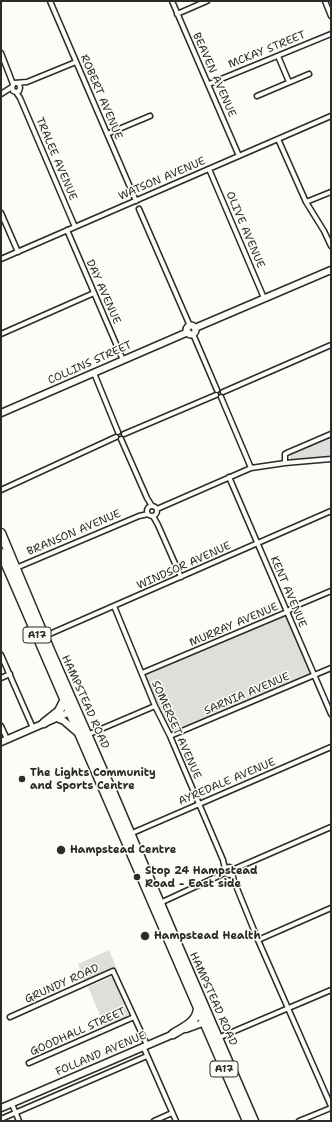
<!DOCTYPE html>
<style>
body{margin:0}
#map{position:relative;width:332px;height:1122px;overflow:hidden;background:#fdfcf7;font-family:"Shantell Sans",sans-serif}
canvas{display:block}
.frame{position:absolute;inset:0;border:2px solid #2b2b2b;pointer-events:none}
</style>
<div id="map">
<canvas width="332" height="1122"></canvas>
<div class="frame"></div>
</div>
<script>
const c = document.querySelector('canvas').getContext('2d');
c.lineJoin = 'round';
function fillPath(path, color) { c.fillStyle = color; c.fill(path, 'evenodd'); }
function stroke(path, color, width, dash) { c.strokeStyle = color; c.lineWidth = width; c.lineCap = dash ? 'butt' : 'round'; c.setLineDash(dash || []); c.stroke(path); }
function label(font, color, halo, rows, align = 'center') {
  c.font = font + ' "Shantell Sans",sans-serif'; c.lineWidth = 3; c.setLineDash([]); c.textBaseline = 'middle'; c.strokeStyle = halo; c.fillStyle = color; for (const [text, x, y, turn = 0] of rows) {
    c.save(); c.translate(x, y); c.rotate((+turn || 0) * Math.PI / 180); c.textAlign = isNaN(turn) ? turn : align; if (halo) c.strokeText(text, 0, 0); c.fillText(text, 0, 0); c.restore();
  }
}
const green = new Path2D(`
 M331,437V457L293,460L290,458L291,454Z
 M287,612L313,675L170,736L142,673Z
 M109,950L117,969L85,982L78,964Z
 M111,977L114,980L128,1014L126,1017L105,1027L88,987Z`);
const street = new Path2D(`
 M50,1L136,201
 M172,1L239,156
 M325,1L331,16
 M177,14L207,1
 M1,53L13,84
 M278,56L289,82
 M19,84L20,88L19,91L16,92L13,91L12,87L14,83L27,82L76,62
 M209,84L331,34
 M16,92L20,98L75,227
 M1,94L12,87
 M257,96L309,74
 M107,134L150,116
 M278,139L306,202L324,231L331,246
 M209,169L264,298
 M306,202L331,192
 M139,209L190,326
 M1,213L18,252
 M67,230L123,360
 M1,259L331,116
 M1,334L94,293
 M193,334L217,390
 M94,373L118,432
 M223,392L331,345
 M221,397L251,468
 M124,434L216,395
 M121,439L147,498L152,506
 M285,463V454L289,452L331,434
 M229,477L331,714
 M1,490L116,437
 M147 511a5 5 0 1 1 10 0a5 5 0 1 1-10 0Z
 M157,509L251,468L285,463L331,459
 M153,516L158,525L181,577
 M16,568L139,516L148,514
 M114,606L155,706L170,736L223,860L225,869
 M45,636L331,511
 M1,655L33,728
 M142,673L287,612L293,607L331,591
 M1,678L10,674
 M1,726L7,739
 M87,735L155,706
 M170,736L331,668
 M130,834L331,747
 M225 871a4 4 0 1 1 8 0a4 4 0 1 1-8 0Z
 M232,870L331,827
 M232,873L234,881L258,940L331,1106
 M160,903L225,873
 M258,940L331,908
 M10,1017L113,971L147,1045
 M218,1038L331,990
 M143,1046L176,1121
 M29,1063L134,1017
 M12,1104L19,1121
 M1,1119L147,1056
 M154,1121L172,1113
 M299,1121L331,1108`);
const secondary = new Path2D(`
 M186.5 330a4.5 4.5 0 1 1 9 0a4.5 4.5 0 1 1-9 0Z
 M195,328L331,270
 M1,413L188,332
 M57,718L64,721L79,734
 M1,742L70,712L72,709
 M186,1029L208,1021
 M1,1108L176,1033`);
const highway = new Path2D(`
 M1,533L50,650L116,800L179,948L254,1121
 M1,553L247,1121
 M44,723L59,711L65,699
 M173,1034C184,1027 198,1022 198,1007`);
const markers = [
 [22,779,4,"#2b2b2b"],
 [61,850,5,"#2b2b2b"],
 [137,877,4,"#2b2b2b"],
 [145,936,5,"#2b2b2b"]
];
const shields = [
 [37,635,28],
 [224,1069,28]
];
const shieldNames = [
 ["A17",37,635],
 ["A17",224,1069]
];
const streetNames = [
 ["MCKAY STREET",267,50,-22],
 ["BEAVEN AVENUE",214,75,66],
 ["ROBERT AVENUE",101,97,67],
 ["TRALEE AVENUE",56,159,67],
 ["WATSON AVENUE",162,179,-23],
 ["OLIVE AVENUE",245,230,67],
 ["DAY AVENUE",103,292,66],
 ["COLLINS STREET",90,363,-24],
 ["BRANSON AVENUE",74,533,-23],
 ["WINDSOR AVENUE",184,566,-24],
 ["KENT AVENUE",288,592,67],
 ["MURRAY AVENUE",234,625,-23],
 ["SARNIA AVENUE",247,694,-23],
 ["HAMPSTEAD ROAD",85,702,66],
 ["SOMERSET AVENUE",176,730,66],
 ["AYREDALE AVENUE",227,782,-23],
 ["GRUNDY ROAD",62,984,-24],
 ["HAMPSTEAD ROAD",213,999,66],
 ["GOODHALL STREET",78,1032,-24],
 ["FOLLAND AVENUE",101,1054,-23]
];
const poiNames = [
 ["The Lights Community",30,773],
 ["and Sports Centre",30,786],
 ["Hampstead Centre",70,850],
 ["Stop 24 Hampstead",145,871],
 ["Road - East side",145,884],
 ["Hampstead Health",154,936]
];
fillPath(green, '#dfdeda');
stroke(street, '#2b2b2b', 7);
stroke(secondary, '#2b2b2b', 9);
stroke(highway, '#2b2b2b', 11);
stroke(street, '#fdfcf7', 4);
stroke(secondary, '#fdfcf7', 6);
stroke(highway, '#fdfcf7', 8);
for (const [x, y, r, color] of markers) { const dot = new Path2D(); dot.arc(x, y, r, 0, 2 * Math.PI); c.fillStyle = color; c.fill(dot); stroke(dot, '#fdfcf7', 1.5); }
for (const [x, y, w] of shields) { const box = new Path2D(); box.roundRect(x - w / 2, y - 8, w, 16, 3); c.fillStyle = '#fdfcf7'; c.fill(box); stroke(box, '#2b2b2b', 1); }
label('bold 10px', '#2b2b2b', null, shieldNames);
label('11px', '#2b2b2b', '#fdfcf7', streetNames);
label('bold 11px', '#2b2b2b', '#fdfcf7', poiNames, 'left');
</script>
